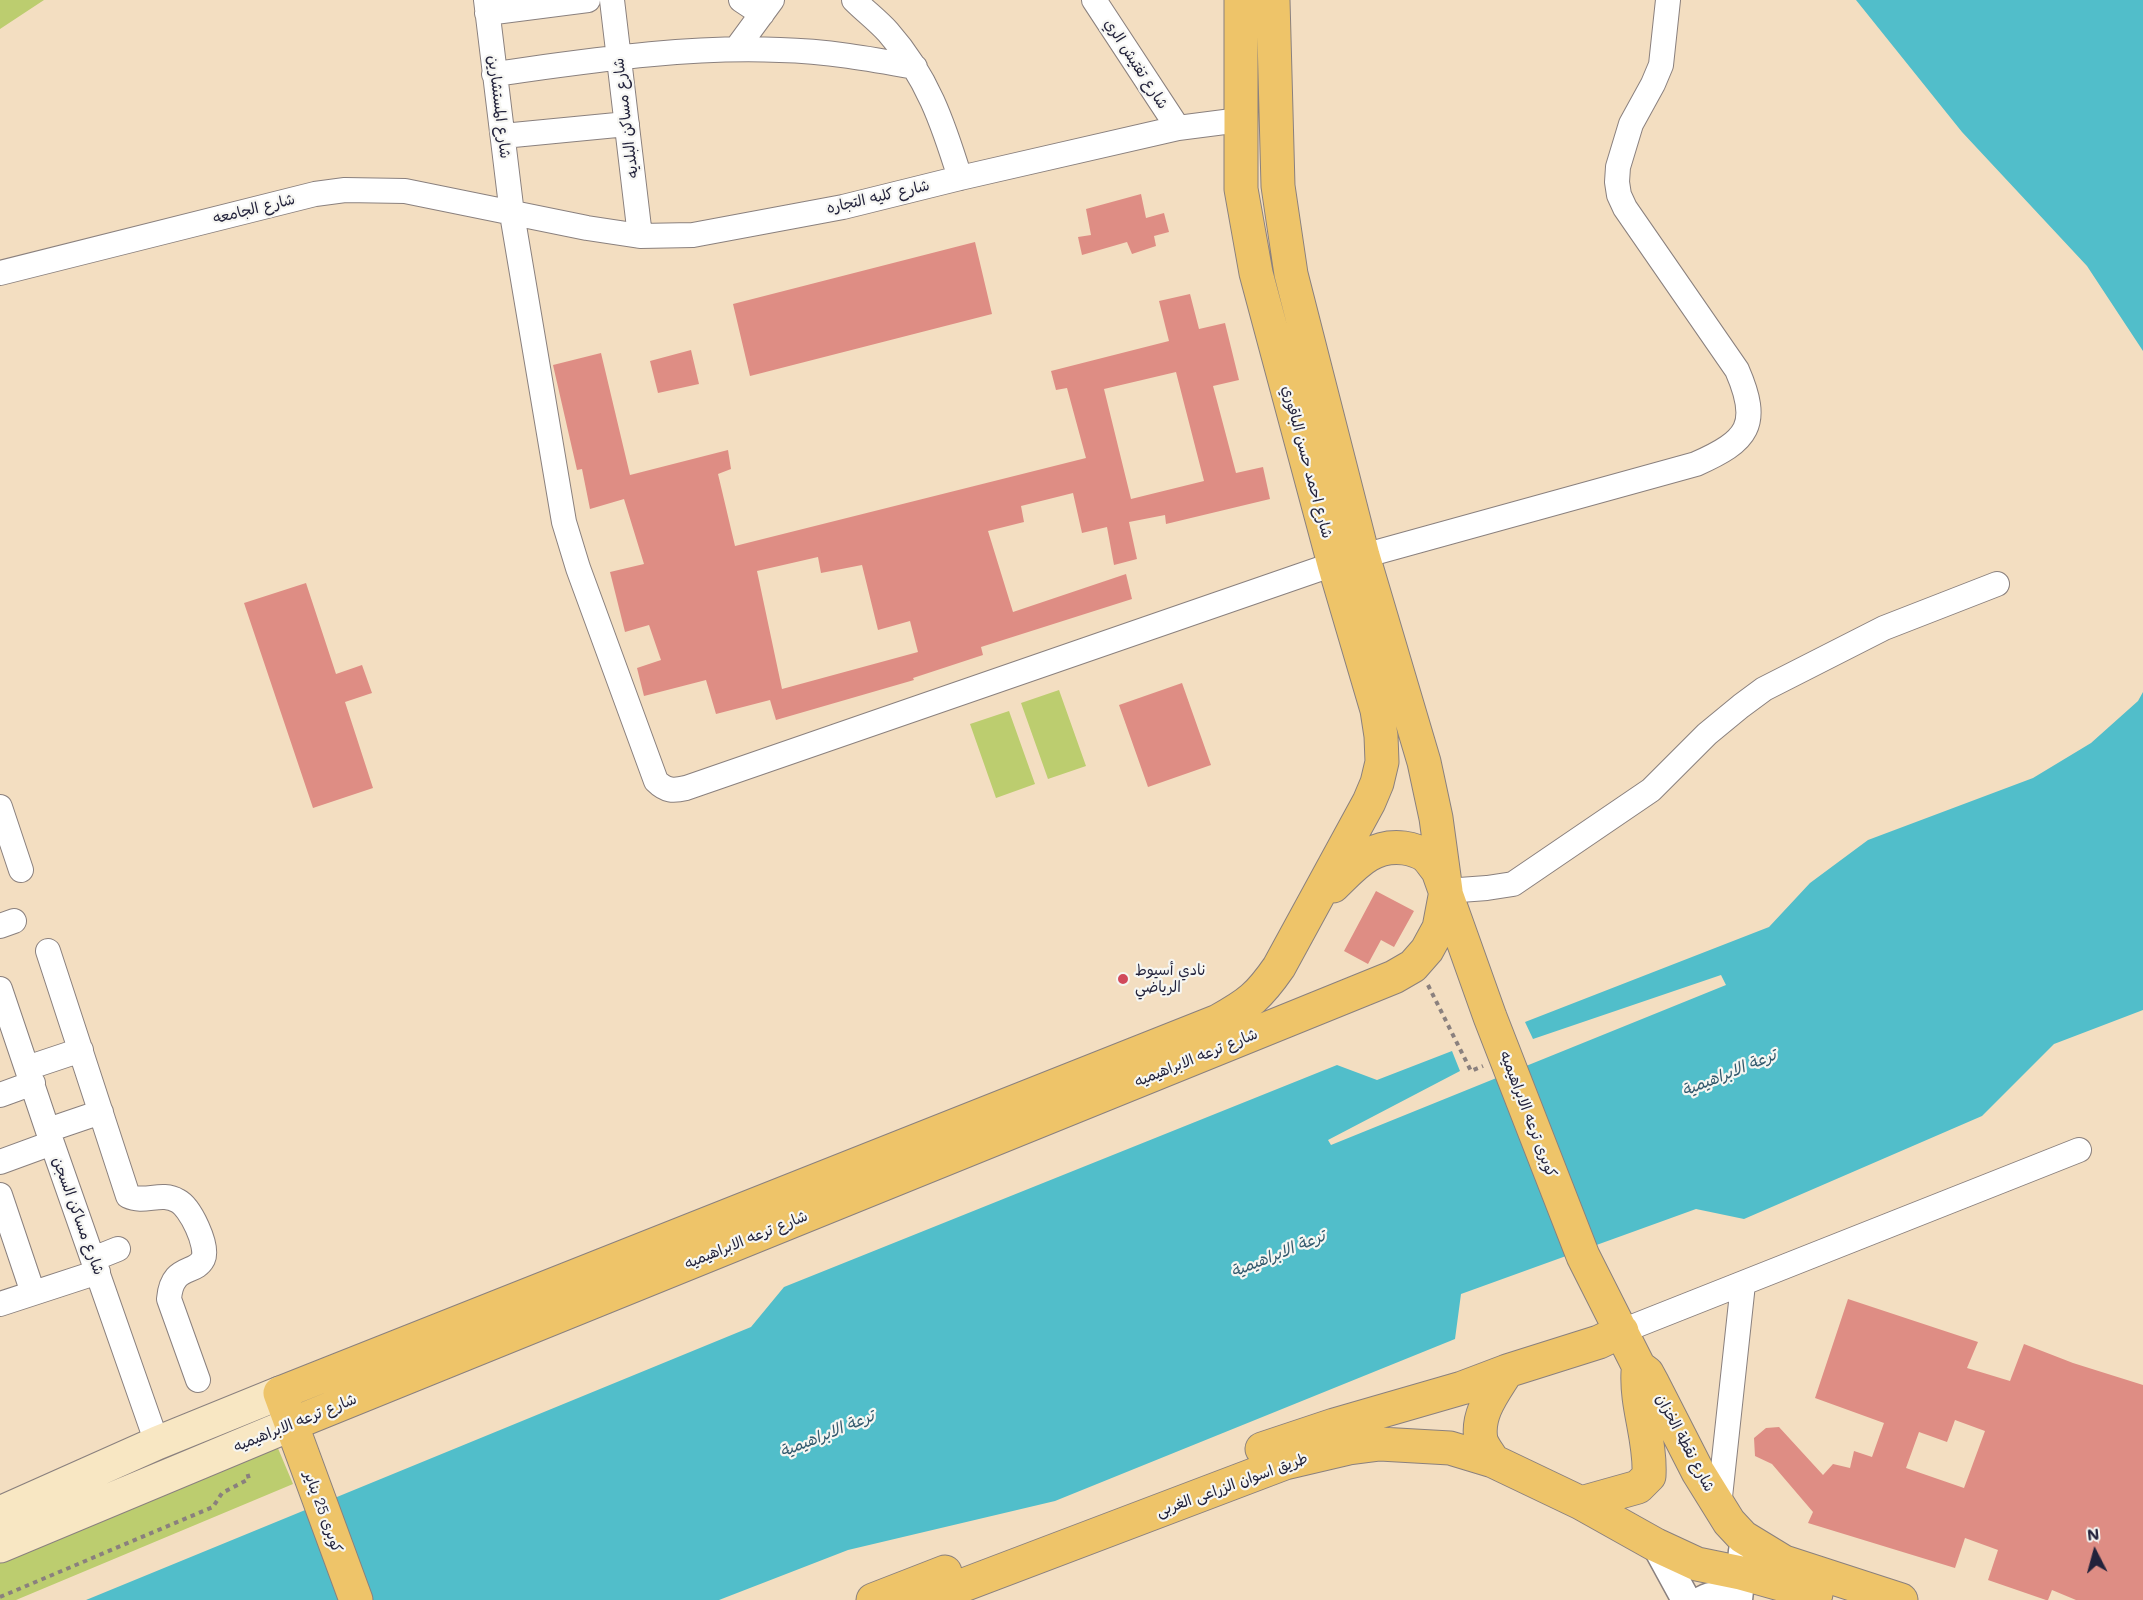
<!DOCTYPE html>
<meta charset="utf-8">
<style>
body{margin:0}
#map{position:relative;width:2143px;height:1600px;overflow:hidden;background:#f3dec1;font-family:Mali,sans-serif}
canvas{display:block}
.north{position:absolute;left:2065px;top:1522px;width:60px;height:60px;-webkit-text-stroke:4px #f6f6f2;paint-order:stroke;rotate:354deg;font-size:16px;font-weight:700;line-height:24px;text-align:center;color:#22223b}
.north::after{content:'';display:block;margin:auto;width:21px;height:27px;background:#22223b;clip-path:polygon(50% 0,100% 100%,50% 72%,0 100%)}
</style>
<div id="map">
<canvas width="2143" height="1600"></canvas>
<div class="north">N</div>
</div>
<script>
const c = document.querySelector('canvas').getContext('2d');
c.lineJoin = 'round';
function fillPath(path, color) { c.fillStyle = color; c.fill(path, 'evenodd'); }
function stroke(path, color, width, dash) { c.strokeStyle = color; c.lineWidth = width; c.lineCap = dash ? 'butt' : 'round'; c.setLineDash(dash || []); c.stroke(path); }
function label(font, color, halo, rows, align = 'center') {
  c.font = font + ' Mali,"Playpen Sans Arabic",sans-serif'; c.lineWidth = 4.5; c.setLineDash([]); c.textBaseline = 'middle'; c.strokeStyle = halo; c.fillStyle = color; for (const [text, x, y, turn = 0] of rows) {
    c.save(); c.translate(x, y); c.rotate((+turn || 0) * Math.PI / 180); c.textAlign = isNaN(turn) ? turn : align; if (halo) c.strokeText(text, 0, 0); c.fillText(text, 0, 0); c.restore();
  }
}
const green = new Path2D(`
 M0,0H44L0,29Z
 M1059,690L1086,766L1048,779L1021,703Z
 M1009,711L1035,784L996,798L970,724Z
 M277,1446L293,1484L16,1600H0V1563Z`);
const water = new Path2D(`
 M1856,0H2143V351L2087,266L1962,132Z
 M2143,692V1010L2054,1044L1982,1116L1744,1219L1696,1209L1461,1294L1455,1339L1055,1501L848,1550L719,1600H86L751,1327L784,1287L1337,1065L1377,1080L1452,1051L1460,1071L1328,1140L1331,1145L1726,985L1721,975L1533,1039L1525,1022L1769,927L1810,883L1868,840L2033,778L2091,743L2138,701Z`);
const building = new Path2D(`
 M1141,194L1146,218L1164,213L1169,232L1154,236L1156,246L1132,254L1127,242L1082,255L1078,237L1091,235L1086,209Z
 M975,242L992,314L750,376L733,304Z
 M1190,294L1199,329L1225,323L1239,380L1213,386L1236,473L1263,467L1270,499L1166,524L1165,515L1129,522L1137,559L1114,565L1107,527L1082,533L1073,493L1021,506L1024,522L988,531L1013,612L1126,574L1132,599L981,647L983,655L913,678L914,680L776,720L770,700L716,714L706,680L644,696L637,668L661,660L649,625L625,632L610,572L644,564L624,499L590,509L582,469L577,470L553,365L601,353L630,475L728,450L731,469L718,474L735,546L1086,458L1067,388L1056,390L1051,371L1169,341L1159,301ZM1176,372L1204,481L1131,499L1104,389ZM818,557L821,573L862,565L878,630L910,621L918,652L782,689L757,571Z
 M691,350L699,384L658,393L650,361Z
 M306,583L336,674L362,665L372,693L345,702L373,788L313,808L244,603Z
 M1182,683L1211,765L1148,787L1119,705Z
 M1376,891L1414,911L1394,947L1381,940L1368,964L1344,951Z
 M1848,1299L1978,1342L1967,1368L2010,1381L2024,1344L2073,1363L2143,1385V1600H2076L2052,1590L2048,1600H2046L1988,1580L1998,1550L1965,1538L1955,1568L1808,1523L1813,1512L1772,1464L1755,1456L1754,1438L1766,1428L1779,1427L1823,1475L1833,1464L1850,1468L1854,1451L1872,1457L1884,1423L1815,1398ZM1955,1420L1985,1431L1964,1488L1906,1468L1919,1432L1947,1442Z`);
const path = new Path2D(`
 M1428,985L1471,1071L1483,1066
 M0,1597L213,1507L222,1493L249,1479L247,1472`);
const minor = new Path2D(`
 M486,0L512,214L564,522L578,568L656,781C666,791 673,791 686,788L1334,564
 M612,0L640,236
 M741,0L762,14
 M854,0C865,11 878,21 888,32C927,76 943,123 960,178
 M1094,0L1178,128
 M487,13L588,0
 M736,49L772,0
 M494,74C589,61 684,46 780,50C826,51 871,59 915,67
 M503,136L627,124
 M0,273L315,194L345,190L405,191L587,228L640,236L693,235L843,207L960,178L1178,128L1240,120
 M1363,556L1696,464C1748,441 1761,425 1737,370L1625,208L1619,195L1617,182L1618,167L1631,124L1653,84L1661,65L1668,0
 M0,807L21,870
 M1446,891L1487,888L1513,884L1651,790L1707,734L1741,706L1764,689L1884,628L1997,584
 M0,926L14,921
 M48,951L128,1196C145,1204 161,1191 178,1201C190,1207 209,1246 203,1259C195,1275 172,1264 169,1299L198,1380
 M0,989L52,1143L157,1443
 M27,1068L81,1050
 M0,1095L33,1083
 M48,1130L101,1112
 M0,1162L52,1143
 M0,1195L33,1293
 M93,1259L118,1249
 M0,1304L98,1272
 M1622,1331L2079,1150
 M1719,1506L1743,1284`);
const tertiary = new Path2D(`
 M1656,1545L1686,1600
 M1703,1600C1712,1595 1720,1596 1728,1600
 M1738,1600L1743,1551`);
const secondary = new Path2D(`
 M0,1513L157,1443L280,1393
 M0,1546L292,1424`);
const primary = new Path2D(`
 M1333,886C1355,865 1371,844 1404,848C1411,849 1420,852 1426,856C1430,860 1434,866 1438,871L1490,1017L1583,1256L1639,1367L1647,1373L1653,1384L1698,1472L1729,1522L1743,1537L1784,1562L1901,1600
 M292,1424L1394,977L1413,966L1427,950L1439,928L1446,891L1436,818L1424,762L1363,556L1291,274L1278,186L1273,0
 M1262,1449L1334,1425L1462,1388L1507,1371L1599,1342L1622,1331
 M1493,1461C1489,1454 1483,1447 1481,1440C1476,1414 1494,1392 1507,1371
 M1581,1503L1638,1487L1649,1476C1651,1440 1636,1407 1638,1372
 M356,1600L280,1393L1218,1021C1249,1004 1259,996 1279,967L1369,802L1377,783L1382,762L1381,736L1377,710L1334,564L1256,273L1241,189V0
 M873,1600L945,1572
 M924,1600L1285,1463L1349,1448L1380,1444L1450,1448L1493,1461L1581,1503L1656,1545L1697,1564L1741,1573L1816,1594`);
const markers = [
 [1123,979,6,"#d1495b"]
];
const streetNames = [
 ["شارع تفتيش الري",1136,64,57],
 ["شارع المستشارين",499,107,83],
 ["شارع مساكن البلديه",626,118,-97],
 ["شارع كليه التجاره",878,197,-13],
 ["شارع الجامعه",254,209,-14],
 ["شارع احمد حسن الباقوري",1307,462,75],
 ["شارع ترعه الابراهيميه",1196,1058,-22],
 ["كوبرى ترعه الابراهيميه",1528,1114,69],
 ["شارع مساكن السجن",78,1216,70],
 ["شارع ترعه الابراهيميه",746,1240,-22],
 ["شارع ترعه الابراهيميه",295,1423,-22],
 ["شارع نقطة الخزان",1685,1443,62],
 ["طريق اسوان الزراعى الغربى",1232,1485,-20],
 ["كوبرى 25 يناير",323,1512,70]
];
const poiNames = [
 ["نادي أسيوط",1135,970],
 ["الرياضي",1135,987]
];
const waterNames = [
 ["ترعة الابراهيمية",1729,1073,-22],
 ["ترعة الابراهيمية",1278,1254,-22],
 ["ترعة الابراهيمية",827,1434,-22]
];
fillPath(green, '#bccd6f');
fillPath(water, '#51beca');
fillPath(building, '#de8d84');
stroke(minor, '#8a807e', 26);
stroke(tertiary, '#8a807e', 31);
stroke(secondary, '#8a807e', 35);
stroke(primary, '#8a807e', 35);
stroke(path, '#8a807e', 4, [4.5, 4.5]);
stroke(minor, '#fff', 24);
stroke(tertiary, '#fff', 28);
stroke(secondary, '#f8e7c3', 33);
stroke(primary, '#eec469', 33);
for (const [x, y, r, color] of markers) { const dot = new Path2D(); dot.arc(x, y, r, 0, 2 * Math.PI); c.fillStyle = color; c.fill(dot); stroke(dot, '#f6f6f2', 2); }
label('15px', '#22223b', '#f6f6f2', streetNames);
label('15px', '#22223b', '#f6f6f2', poiNames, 'left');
label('italic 16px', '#32596d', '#f6f6f2', waterNames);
</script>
